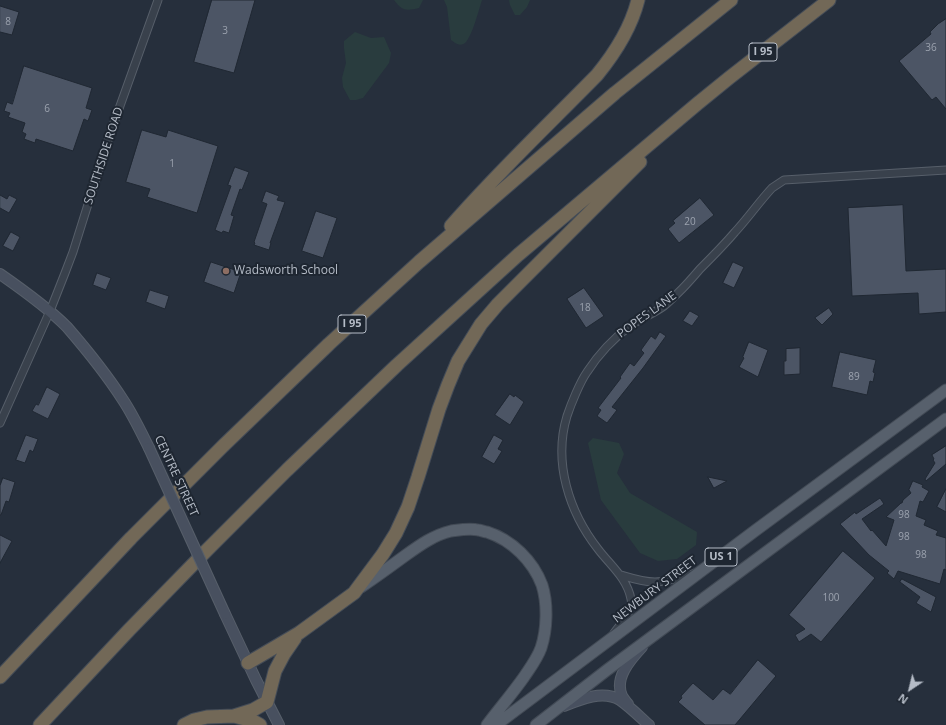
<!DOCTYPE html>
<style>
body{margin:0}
#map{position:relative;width:946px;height:725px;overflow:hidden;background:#262f3c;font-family:"Open Sans",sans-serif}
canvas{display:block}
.north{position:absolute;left:890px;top:669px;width:40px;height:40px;-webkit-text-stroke:3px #1e2631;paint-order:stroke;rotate:215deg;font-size:11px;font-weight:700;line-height:16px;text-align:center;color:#b5bcc7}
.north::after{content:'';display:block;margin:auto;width:14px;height:18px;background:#b5bcc7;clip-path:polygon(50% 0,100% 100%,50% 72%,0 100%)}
</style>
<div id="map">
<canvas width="946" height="725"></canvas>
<div class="north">N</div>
</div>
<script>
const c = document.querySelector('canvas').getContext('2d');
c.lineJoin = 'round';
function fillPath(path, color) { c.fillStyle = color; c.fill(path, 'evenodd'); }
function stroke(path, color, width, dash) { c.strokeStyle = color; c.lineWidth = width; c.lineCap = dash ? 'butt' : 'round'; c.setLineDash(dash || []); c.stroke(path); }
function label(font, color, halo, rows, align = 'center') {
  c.font = font + ' "Open Sans",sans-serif'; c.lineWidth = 4; c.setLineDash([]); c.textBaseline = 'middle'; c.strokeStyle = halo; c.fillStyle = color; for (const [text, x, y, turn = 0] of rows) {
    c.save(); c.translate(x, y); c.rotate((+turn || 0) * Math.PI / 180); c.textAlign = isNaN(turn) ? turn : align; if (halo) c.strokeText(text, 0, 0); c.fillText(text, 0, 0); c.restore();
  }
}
const green = new Path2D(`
 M394,0H423L419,8C406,11 402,11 394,0Z
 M444,0H482C479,9 472,37 465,43C460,47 455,43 451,40L447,7Z
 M509,0H530L527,7L520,15H515L510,5Z
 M355,32L371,38L384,37L391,53L389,63L363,98L356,100H350L343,87L342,78L346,63L344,48V41Z
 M593,438L619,443L624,454L617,473L630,493L697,532L696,545L677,559L658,561L640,553L601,500L588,443Z`);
const building = new Path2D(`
 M212,0H255L234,73L194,62Z
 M0,6L19,12L12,35L0,32Z
 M946,19V109L936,97L932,100L899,61L931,34L930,32L938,24Z
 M24,66L92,88L86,108L92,110L88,121L84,119L73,151L36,139L35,143L24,139L26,134L22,132L25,123L8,117L10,113L4,111L7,102L12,104Z
 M142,130L166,137L168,130L218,146L197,213L147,197L150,189L126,182Z
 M235,167L249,172L242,190L240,189L231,215L234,216L229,233L223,231L222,233L215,230L231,186L228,185Z
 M266,191L279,196L277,200L285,202L270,243H271L269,250L254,245L255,243L254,242L267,204L262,202Z
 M0,195L7,199L9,195L17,199L9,213L0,208Z
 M700,198L714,215L679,243L668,229L675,223L673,221Z
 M903,205L906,271L946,269V312L919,314L918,293L852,296L848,208Z
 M316,211L337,218L323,258L302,251Z
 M11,232L20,237L13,251L3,246Z
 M211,262L241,272L234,293L204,282Z
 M733,262L744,267L734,288L723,283Z
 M97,273L111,278L106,290L93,285Z
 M584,288L604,316L586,328L567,299Z
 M150,290L169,296L165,309L146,302Z
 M829,308L833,314L822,325L815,318Z
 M690,311L699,316L692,326L683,321Z
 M660,332L666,336L643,368L612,407L617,410L607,423L597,416L601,410L598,408L621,378L620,377L630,363L634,366L644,353L641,350L651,336L655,339Z
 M749,342L768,350L758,377L739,367L744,358L743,357Z
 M800,348V374L784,375V361H786V349Z
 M840,352L876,360L873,372L875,373L873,382L870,381L867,395L832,387Z
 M47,387L60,394L48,419L32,411L36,404L38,405Z
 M510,394L514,397L515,395L524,402L510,425L495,415Z
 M26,435L38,439L33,452L30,450L25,463L16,460Z
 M494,435L503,440L498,449L502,451L494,464L482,457Z
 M946,446V464L926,481L925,479L935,463L933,460L934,459L932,455Z
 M708,477L727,481L714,488Z
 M3,478L15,482L9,502L6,501L1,515H0V486Z
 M913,481L923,485L922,487L929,491L923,502L920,501L916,516L926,520L924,525L938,531L936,535L946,538V570L944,569L940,584L898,571L894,579L887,573L889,571L869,555L840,524L855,512L856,514L880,498L884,504L862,519L871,531L872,530L886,546L894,520L886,517L901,503H902L903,500L911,493L909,490Z
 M946,489V512L937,507Z
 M0,535L12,541L0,563Z
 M843,551L875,578L821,642L811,634L799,642L795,635L805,629L789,615Z
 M902,579L936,597L931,612L916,603L920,597L900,582Z
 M758,660L776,676L735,725H705L678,702L682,698L681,696L693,683L713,700L723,689L730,694Z`);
const street = new Path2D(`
 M0,423L50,311L65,273L73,252L111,131L158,0
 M621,575C631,578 643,582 655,582C668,582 682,577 695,573
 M614,633C621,623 634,611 631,599C627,578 610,565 598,549C569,512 553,462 567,416C571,404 580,382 587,372C598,355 614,338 630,326C641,318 653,314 664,306C670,301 676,295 682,289C688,283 694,276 700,269C712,257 724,245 735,232C748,218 759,202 772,188L784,180L946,170`);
const secondary = new Path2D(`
 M0,274C23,290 47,307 67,327C86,349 107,375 123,400C133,415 141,432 149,448
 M225,614L256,680L279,725
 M628,704C626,702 624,699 622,696C614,678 630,660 642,647
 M564,706C581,699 603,690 620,700C630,707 640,717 649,725`);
const primary = new Path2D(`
 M361,587C376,577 391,566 406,555C420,545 434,535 451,531C459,530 470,528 478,530C481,530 484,532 487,532C512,540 533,561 542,585C548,604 547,630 541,648C537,659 530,668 524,677C512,694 499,709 487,725
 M496,725L756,530L946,390
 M536,725L607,670L946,419`);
const highway = new Path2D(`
 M451,226C497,173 548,125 597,75C615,53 631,28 638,0
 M248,663L299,633L354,593L383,554L396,533L408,507L418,477L439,409L448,385L458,361L481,324L498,304L640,162
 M0,677L131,538L223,446L329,344L419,262L615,93L731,0
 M234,716L253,721L260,725
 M40,725L129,630L207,550L287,470L397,365L518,255L697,104L729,78L829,0
 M184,725L194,720L207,717L234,716L253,710L267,702L275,671L284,654L295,638`);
const secondaryBridge = new Path2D(`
 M149,448L225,614`);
const markers = [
 [226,271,4,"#8d6e63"]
];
const numberNames = [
 ["8",8,22],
 ["3",225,31],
 ["36",931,48],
 ["6",47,109],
 ["1",172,164],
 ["20",690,222],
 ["18",585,308],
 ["89",854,377],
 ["98",904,515],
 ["98",904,537],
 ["98",921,555],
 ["100",831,598]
];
const shields = [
 [763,52,28],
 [352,324,28],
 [721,557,32]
];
const shieldNames = [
 ["I 95",763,52],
 ["I 95",352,324],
 ["US 1",721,557]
];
const streetNames = [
 ["SOUTHSIDE ROAD",104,156,-72],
 ["POPES LANE",647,315,-36],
 ["CENTRE STREET",176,476,65],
 ["NEWBURY STREET",655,590,-37]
];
const poiNames = [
 ["Wadsworth School",234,271]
];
fillPath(green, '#293c3e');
fillPath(building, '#4c5565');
stroke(building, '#202833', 1);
stroke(street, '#575f6a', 9);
stroke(secondary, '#575f6a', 12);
stroke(primary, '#424a55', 13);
stroke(highway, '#444c57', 15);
stroke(street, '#39414c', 7);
stroke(secondary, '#48505f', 10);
stroke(primary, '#57606c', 11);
stroke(highway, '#726857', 13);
stroke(secondaryBridge, '#575f6a', 12, []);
stroke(secondaryBridge, '#48505f', 10);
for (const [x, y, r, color] of markers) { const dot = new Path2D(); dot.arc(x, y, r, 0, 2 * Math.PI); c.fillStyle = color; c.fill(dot); stroke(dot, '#1e2631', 1.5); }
label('10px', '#9ba2ae', null, numberNames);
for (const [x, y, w] of shields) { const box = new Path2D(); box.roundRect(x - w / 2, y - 9, w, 18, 3); c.fillStyle = '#1e2631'; c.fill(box); stroke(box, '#b5bcc7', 1); }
label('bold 11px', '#b5bcc7', null, shieldNames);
label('12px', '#b5bcc7', '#1e2631', streetNames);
label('12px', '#b5bcc7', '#1e2631', poiNames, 'left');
</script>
